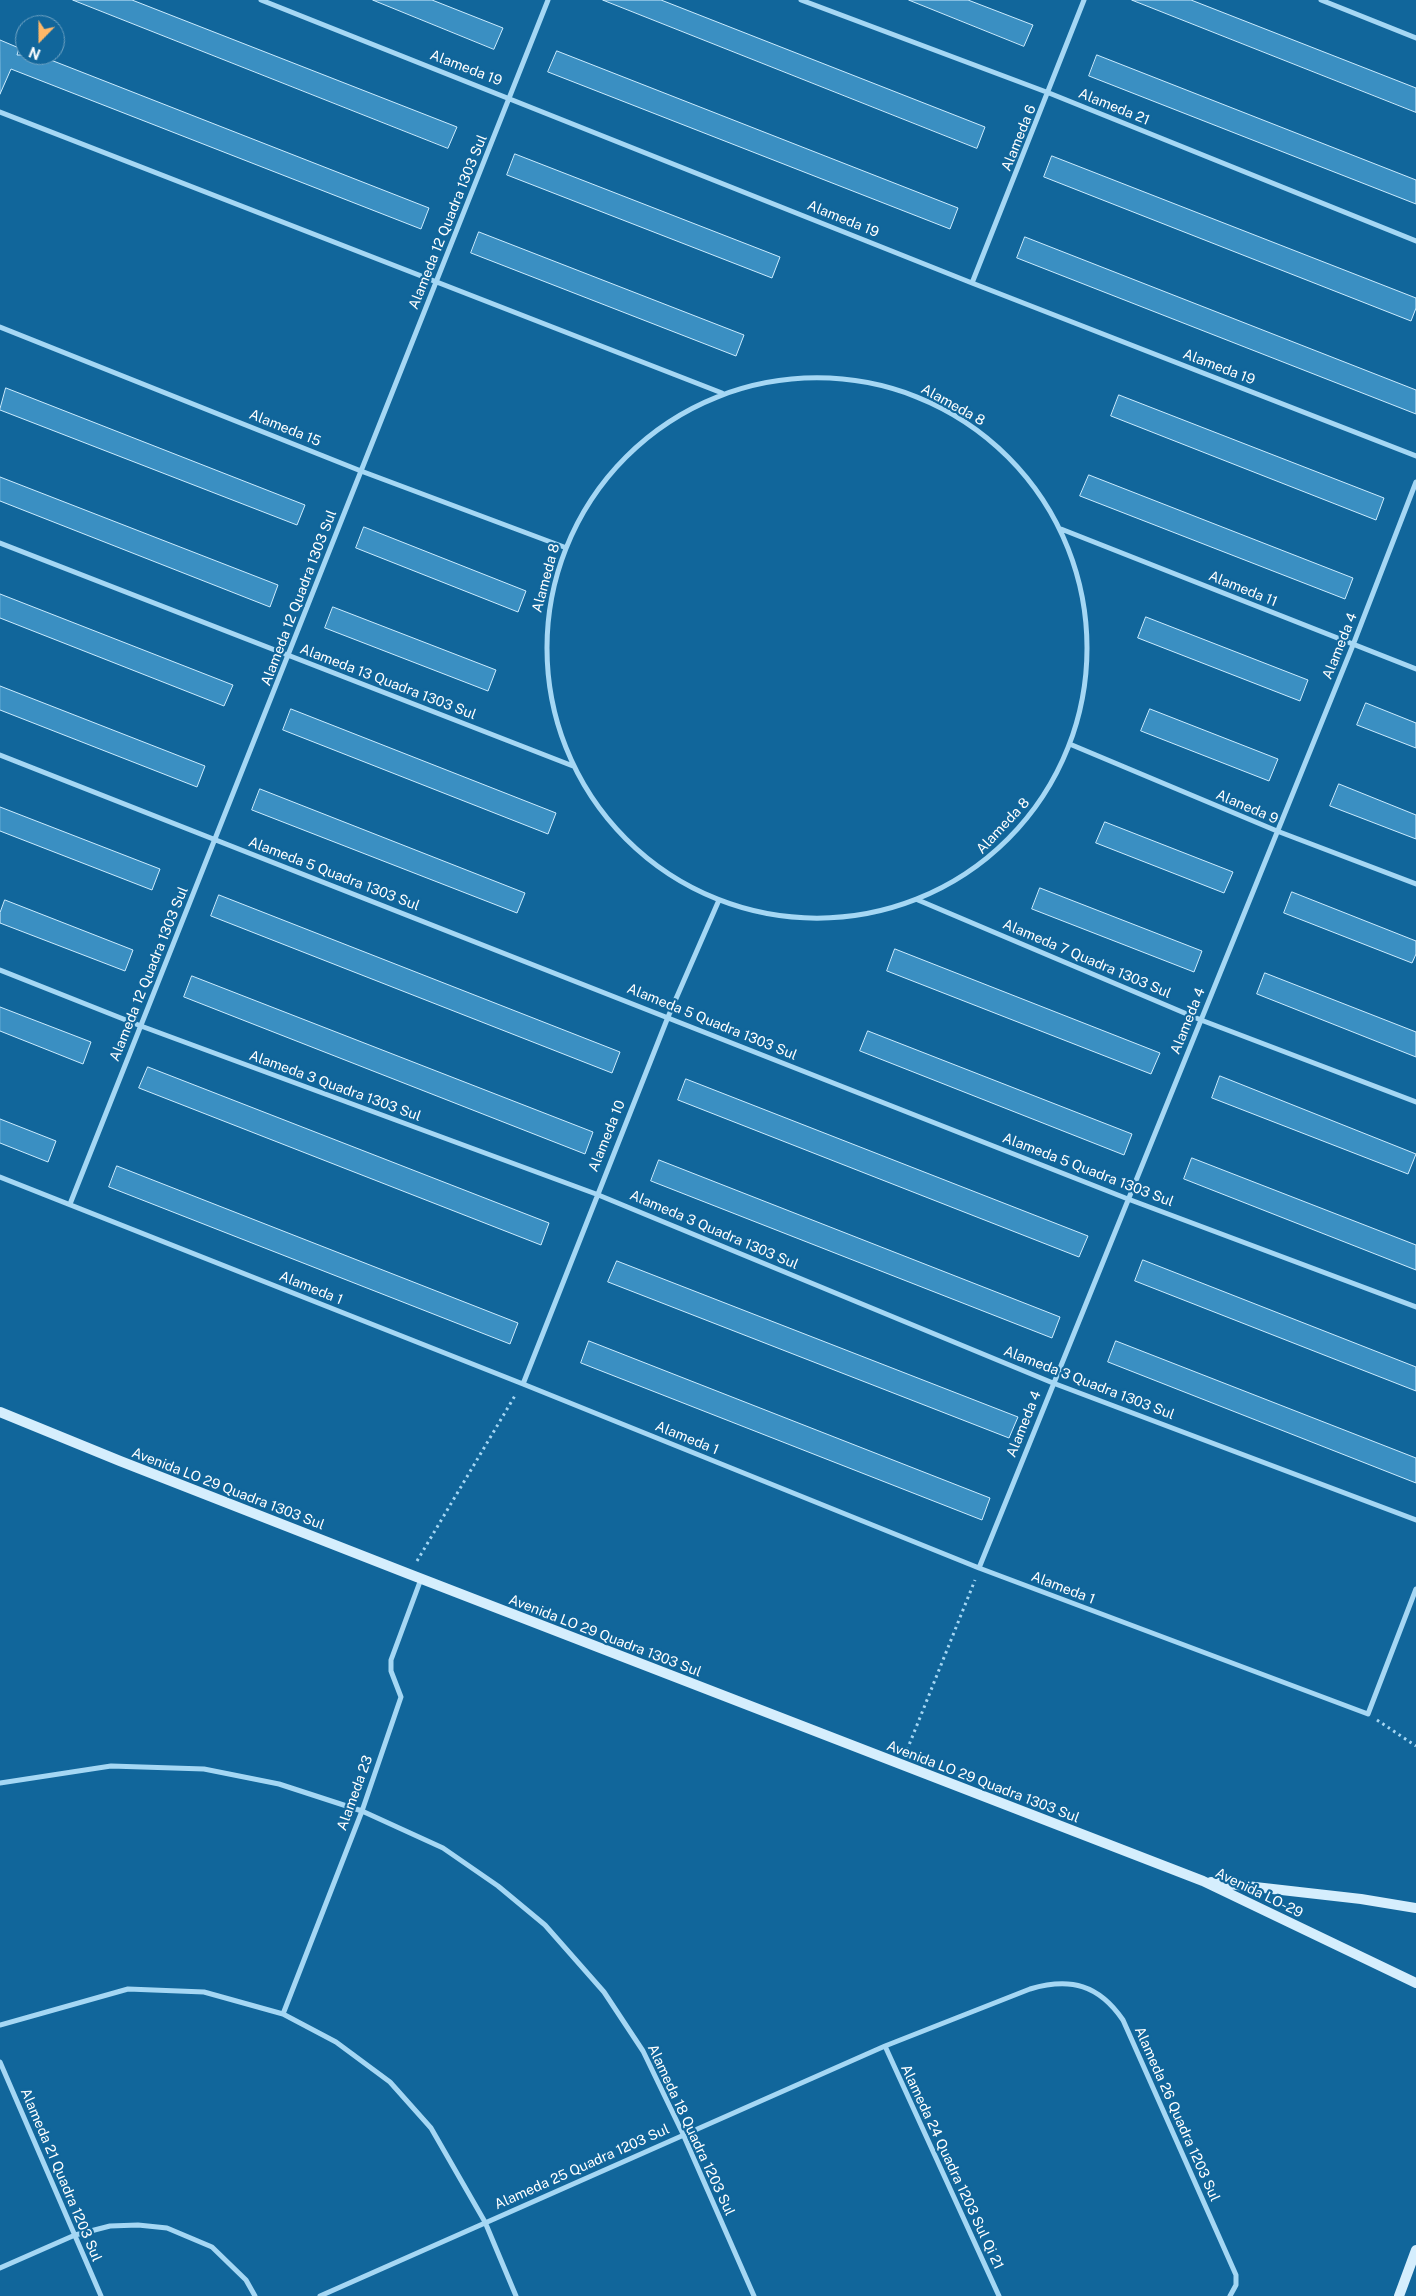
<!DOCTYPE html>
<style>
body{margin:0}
#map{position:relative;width:1416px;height:2296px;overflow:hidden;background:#11669b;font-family:"Public Sans",sans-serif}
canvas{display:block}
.north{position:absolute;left:15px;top:15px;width:50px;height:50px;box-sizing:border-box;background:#11669b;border:1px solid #70a3c3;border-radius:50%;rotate:202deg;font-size:14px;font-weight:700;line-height:20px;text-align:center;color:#fff}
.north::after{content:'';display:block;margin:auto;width:18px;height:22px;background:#ffb868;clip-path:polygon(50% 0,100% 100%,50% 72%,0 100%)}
</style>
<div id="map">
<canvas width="1416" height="2296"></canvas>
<div class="north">N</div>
</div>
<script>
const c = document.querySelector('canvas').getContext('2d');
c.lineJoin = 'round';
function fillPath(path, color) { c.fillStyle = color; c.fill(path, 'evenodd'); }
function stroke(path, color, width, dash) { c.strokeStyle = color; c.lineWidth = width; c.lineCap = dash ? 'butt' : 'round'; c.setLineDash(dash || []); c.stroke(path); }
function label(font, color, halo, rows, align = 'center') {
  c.font = font + ' "Public Sans",sans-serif'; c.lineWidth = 4.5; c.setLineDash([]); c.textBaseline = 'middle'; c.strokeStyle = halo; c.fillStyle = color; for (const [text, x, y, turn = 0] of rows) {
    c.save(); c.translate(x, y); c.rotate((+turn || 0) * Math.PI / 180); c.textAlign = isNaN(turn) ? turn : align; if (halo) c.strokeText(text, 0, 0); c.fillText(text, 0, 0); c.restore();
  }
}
const building = new Path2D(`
 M73,0H132L457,127L448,148Z
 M373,0H432L503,28L494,49Z
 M603,0H661L985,127L977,148Z
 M909,0H968L1033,25L1024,46Z
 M1132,0H1191L1416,88V112Z
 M0,40L19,48L17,55H38L429,208L421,229L11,69L0,94Z
 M557,51L958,208L950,229L548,72Z
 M1097,55L1416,180V204L1089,76Z
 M515,154L780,257L772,278L507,175Z
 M1052,156L1416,298V308L1411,321L1044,177Z
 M479,232L744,335L736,356L471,253Z
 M1025,237L1416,390V414L1017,258Z
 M6,388L305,505L297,525L0,410Z
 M1119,395L1384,498L1376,520L1111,416Z
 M1089,475L1353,578L1345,599L1080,496Z
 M0,477L278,585L270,607L0,501Z
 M364,527L526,591L518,612L356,548Z
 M0,594L233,685L224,706L0,618Z
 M333,607L496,670L488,691L325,628Z
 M1146,617L1308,680L1300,701L1138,638Z
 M0,686L205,766L197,787L0,710Z
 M1366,703L1416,723V748L1357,725Z
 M291,709L556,813L548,834L283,730Z
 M1150,709L1278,759L1269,781L1141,731Z
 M1339,784L1416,815V839L1330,806Z
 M260,789L525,893L517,913L252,810Z
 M0,807L160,869L152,890L0,831Z
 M1105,822L1233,872L1224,893L1096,843Z
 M1040,888L1202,951L1194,972L1032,909Z
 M1292,892L1416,941V954L1412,963L1284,913Z
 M219,895L620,1052L612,1073L211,916Z
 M5,900L133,950L125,971L0,923V913Z
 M895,949L1160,1053L1151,1074L887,971Z
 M1265,973L1416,1032V1057L1257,994Z
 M192,976L593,1132L585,1154L184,997Z
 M0,1007L91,1042L83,1064L0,1031Z
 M868,1031L1132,1134L1124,1155L860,1051Z
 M148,1067L549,1223L541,1245L139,1088Z
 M1220,1076L1416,1154L1408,1174L1212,1098Z
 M686,1079L1088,1236L1079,1257L678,1100Z
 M0,1119L56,1141L48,1162L0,1143Z
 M1192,1158L1416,1245V1270L1184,1179Z
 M659,1160L1060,1317L1052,1338L651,1181Z
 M117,1166L518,1323L510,1344L109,1187Z
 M1143,1260L1416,1367V1391L1135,1281Z
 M617,1261L1018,1417L1009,1438L608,1282Z
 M589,1341L990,1498L982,1520L581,1363Z
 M1116,1341L1416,1458V1483L1108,1362Z`);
const path = new Path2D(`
 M417,1561L516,1394
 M1377,1720L1416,1746
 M907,1750L975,1580`);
const street = new Path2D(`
 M261,0L972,283L1416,456
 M801,0L1049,93L1416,241
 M1321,0L1416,38
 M0,112L722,393
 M972,283L1084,0
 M0,327L361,471L564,547
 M547 648a270 270 0 1 1 540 0a270 270 0 1 1-540 0Z
 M1061,529L1416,669
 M0,543L573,766
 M1072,745L1277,831L1416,884
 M0,755L1128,1199L1416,1307
 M918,900L1201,1020L1416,1102
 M0,970L141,1026L596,1194L1053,1383L1416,1520
 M0,1177L523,1384L979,1568L1368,1714L1416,1589
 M70,1204L548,0
 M523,1384L668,1017L719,900
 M979,1568L1353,645L1416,482
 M0,1783L111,1766L204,1769L279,1784L362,1811L443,1848L498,1886L545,1925L604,1992L643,2051L683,2134L754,2296
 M283,2014L362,1811L401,1697L391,1671V1660L421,1579
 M0,2025L128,1989L204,1992L283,2014L336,2042L390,2082L431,2128L485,2222L516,2296
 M885,2046L999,2296
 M0,2062L101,2296
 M0,2268L75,2235L110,2226L138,2225L167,2228L212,2247L246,2280L255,2296
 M320,2296L885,2046L1030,1989C1071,1977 1099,1985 1123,2020L1236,2275V2285L1230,2296`);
const secondary = new Path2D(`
 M0,1412L120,1461L409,1574L1203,1881L1416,1983
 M1211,1882L1361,1899L1416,1908
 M1399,2296L1416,2250`);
const streetNames = [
 ["Alameda 19",466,68,21],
 ["Alameda 21",1114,107,22],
 ["Alameda 6",1019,138,-68],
 ["Alameda 19",843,219,22],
 ["Alameda 12 Quadra 1303 Sul",448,222,-68],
 ["Alameda 19",1219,367,21],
 ["Alameda 8",953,405,29],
 ["Alameda 15",285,428,22],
 ["Alameda 8",546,578,-75],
 ["Alameda 11",1243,589,22],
 ["Alameda 12 Quadra 1303 Sul",299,598,-69],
 ["Alameda 4",1340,646,-68],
 ["Alameda 13 Quadra 1303 Sul",388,682,21],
 ["Alaneda 9",1247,807,23],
 ["Alameda 8",1003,826,-47],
 ["Alameda 5 Quadra 1303 Sul",334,874,21],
 ["Alameda 7 Quadra 1303 Sul",1087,959,23],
 ["Alameda 12 Quadra 1303 Sul",149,974,-68],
 ["Alameda 4",1188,1021,-68],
 ["Alameda 5 Quadra 1303 Sul",712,1022,22],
 ["Alameda 3 Quadra 1303 Sul",335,1086,20],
 ["Alameda 10",607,1136,-68],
 ["Alameda 5 Quadra 1303 Sul",1088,1170,21],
 ["Alameda 3 Quadra 1303 Sul",714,1230,23],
 ["Alameda 1",311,1288,22],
 ["Alameda 3 Quadra 1303 Sul",1089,1383,21],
 ["Alameda 4",1024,1424,-68],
 ["Alameda 1",687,1438,22],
 ["Avenida LO 29 Quadra 1303 Sul",228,1489,21],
 ["Alameda 1",1063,1588,21],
 ["Avenida LO 29 Quadra 1303 Sul",605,1636,21],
 ["Avenida LO 29 Quadra 1303 Sul",983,1782,21],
 ["Alameda 23",355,1793,-70],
 ["Avenida LO-29",1259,1893,26],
 ["Alameda 26 Quadra 1203 Sul",1177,2114,66],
 ["Alameda 18 Quadra 1203 Sul",691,2130,65],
 ["Alameda 25 Quadra 1203 Sul",582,2167,-24],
 ["Alameda 24 Quadra 1203 Sul Qi 21",952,2167,65],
 ["Alameda 21 Quadra 1203 Sul",61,2175,67]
];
fillPath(building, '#3a8fc2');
stroke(building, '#cdecfe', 1);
stroke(path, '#a5d7f4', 3, [2.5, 4]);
stroke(street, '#a5d7f4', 5);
stroke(secondary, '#d5eefd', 10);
label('14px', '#fff', '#11669b', streetNames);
</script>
